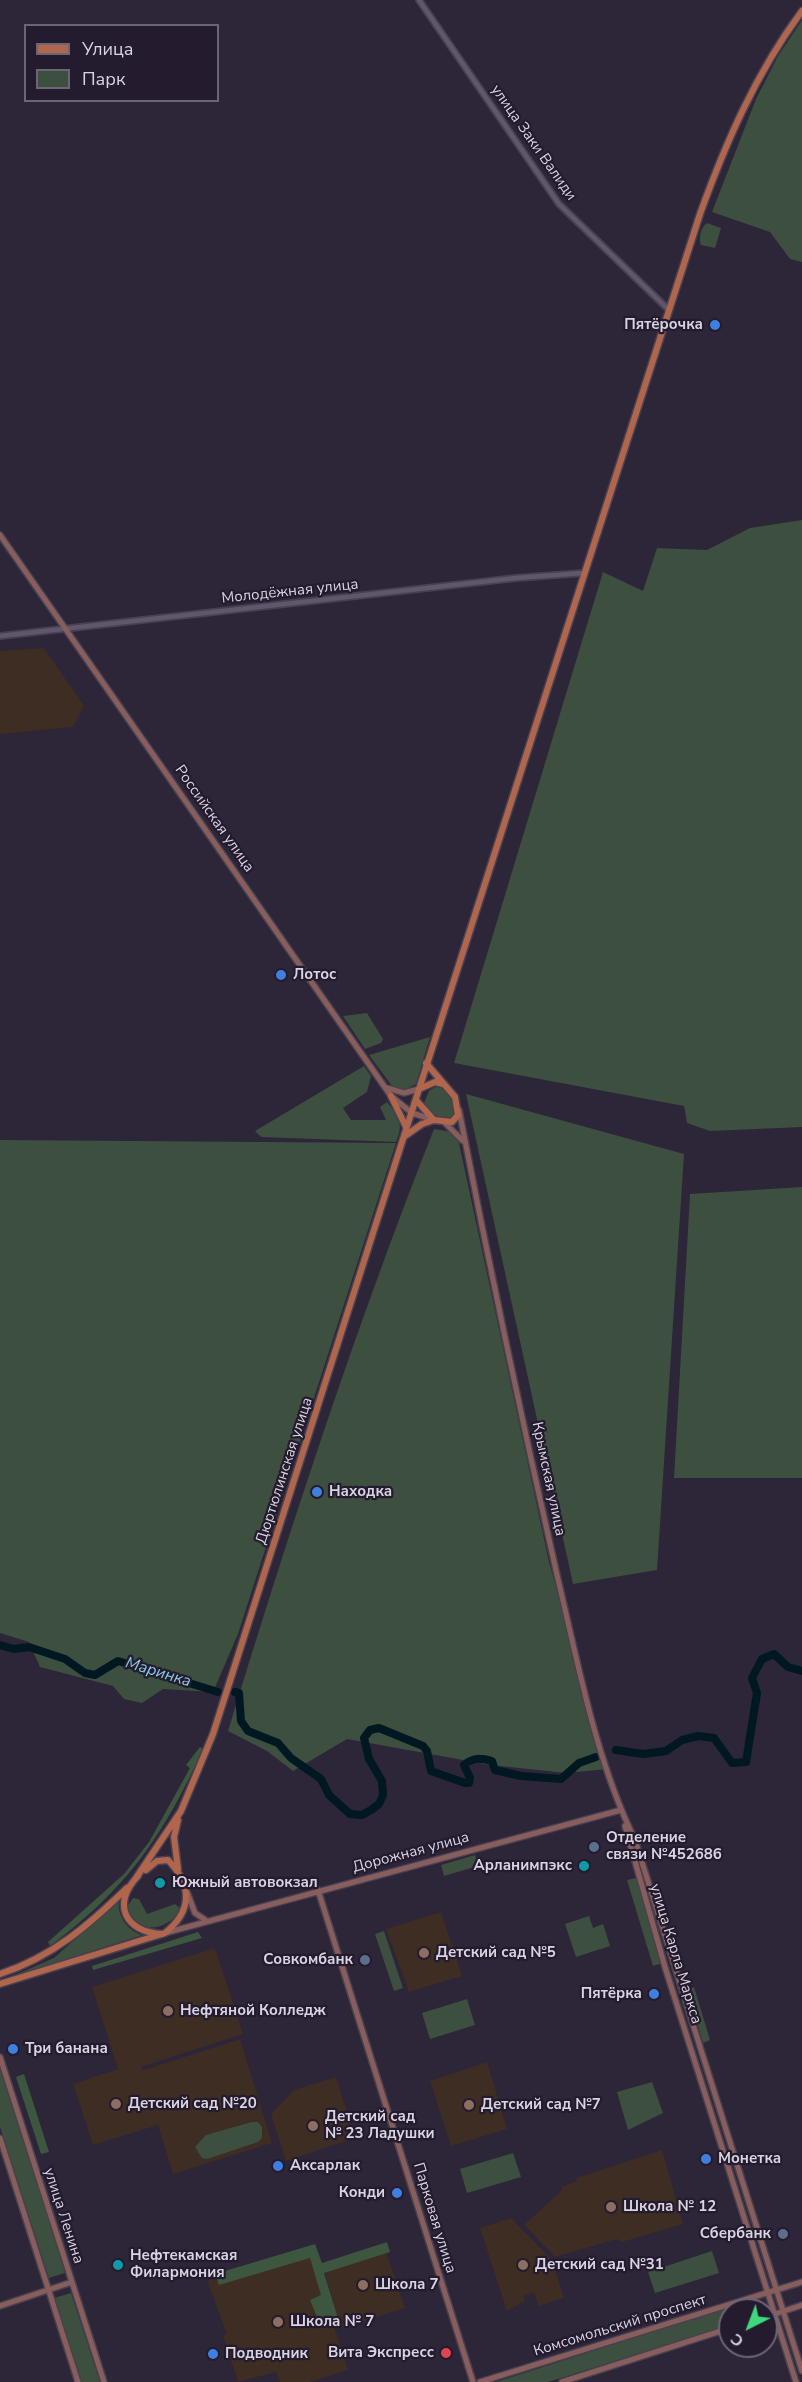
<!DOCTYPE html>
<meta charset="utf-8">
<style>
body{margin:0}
#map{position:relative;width:802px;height:2382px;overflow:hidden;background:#2d2538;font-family:"Nunito Sans",sans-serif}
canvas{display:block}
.legend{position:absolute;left:24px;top:24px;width:195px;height:78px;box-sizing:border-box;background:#241b2e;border:2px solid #6c6576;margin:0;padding:8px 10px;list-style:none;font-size:18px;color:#d9d4e1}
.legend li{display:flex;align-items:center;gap:12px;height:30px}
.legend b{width:30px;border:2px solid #6c6576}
.north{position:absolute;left:718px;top:2298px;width:60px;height:60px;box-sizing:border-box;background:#241b2e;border:2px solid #6c6576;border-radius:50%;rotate:222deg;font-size:16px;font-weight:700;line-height:24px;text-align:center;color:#d9d4e1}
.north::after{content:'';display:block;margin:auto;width:21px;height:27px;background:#41d77c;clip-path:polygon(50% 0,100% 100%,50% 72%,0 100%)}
</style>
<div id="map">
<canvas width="802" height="2382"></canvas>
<ul class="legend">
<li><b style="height:8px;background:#b0664d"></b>Улица</li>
<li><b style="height:16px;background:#3d4f3f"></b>Парк</li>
</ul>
<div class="north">С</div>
</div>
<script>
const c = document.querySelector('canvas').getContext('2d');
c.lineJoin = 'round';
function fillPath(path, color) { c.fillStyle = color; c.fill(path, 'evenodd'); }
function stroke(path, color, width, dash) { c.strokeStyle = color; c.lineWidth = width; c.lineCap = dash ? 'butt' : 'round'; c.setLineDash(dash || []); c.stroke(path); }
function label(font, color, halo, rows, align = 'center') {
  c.font = font + ' "Nunito Sans",sans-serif'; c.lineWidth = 4.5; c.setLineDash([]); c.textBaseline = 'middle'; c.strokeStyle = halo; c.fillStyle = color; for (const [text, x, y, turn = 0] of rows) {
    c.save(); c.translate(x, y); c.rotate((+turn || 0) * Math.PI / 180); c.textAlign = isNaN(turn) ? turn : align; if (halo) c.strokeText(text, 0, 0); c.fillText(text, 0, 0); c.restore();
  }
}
const education = new Path2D(`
 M44,648L84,706L73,727L0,734V651Z
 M441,1912L462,1976L409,1992L386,1929Z
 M215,1948L243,2034L141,2067V2071L240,2039L272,2143L173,2174L158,2125L93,2145L73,2084L118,2069L92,1987Z
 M487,2062L507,2129L451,2146L430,2081Z
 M336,2077L355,2138L286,2161L271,2114L294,2090Z
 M662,2150L683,2224L622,2242L617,2239L555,2257L524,2225L562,2190V2187L577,2181L576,2178Z
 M511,2218L552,2260L564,2298L539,2306L534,2293L524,2296L525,2301L507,2311L480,2228Z
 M384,2246L405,2308L341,2328L322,2263Z
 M310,2249L348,2370L310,2382H280L276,2372L238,2382L223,2335L227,2334L207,2281Z`);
const green = new Path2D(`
 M802,20V262L790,259L770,232L712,212L756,99L778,56Z
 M707,223L721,228L715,248L701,245C698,238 701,227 707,223Z
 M802,520V1127L710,1131L687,1123L684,1106L454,1063L603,572L643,591L657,548L707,550L750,528Z
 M367,1013L383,1039L381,1043L365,1049L343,1016Z
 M430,1037L416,1084L404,1090L392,1086L369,1055Z
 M364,1066L371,1076L367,1092L343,1108L351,1120H386L380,1107L387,1102C399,1117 404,1124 396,1142L261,1137L255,1131Z
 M435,1087C451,1088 453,1099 457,1112L454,1117C441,1120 430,1115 424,1103L429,1091Z
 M466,1094L684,1154L657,1570L573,1584Z
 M434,1129L453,1132L459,1143L549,1562L608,1769L566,1773L491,1765L347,1739L293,1771L267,1751L228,1731C290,1528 356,1326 434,1129Z
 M0,1140L396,1143L238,1634L213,1692L163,1689L142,1703L124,1699L113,1686L40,1667L29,1642L0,1633Z
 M802,1187V1478H674L690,1194Z
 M475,1855L478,1866L444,1876L441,1865Z
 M636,1878L662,1963L653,1966L627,1880Z
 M133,1898L139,1899L147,1914L175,1904L181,1909C169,1931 134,1937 127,1907Z
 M119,1900C117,1916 127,1930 142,1935L6,1979L54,1958Z
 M589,1916L593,1928L603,1924L610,1946L576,1957L565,1924Z
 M384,1931L403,1988L394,1991L375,1934Z
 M694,1987L710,2040L703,2043L688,1990Z
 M467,1999L475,2025L430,2039L422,2013Z
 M0,2065L65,2273L49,2278L0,2127Z
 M652,2082L663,2113L628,2130L617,2092Z
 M252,2122H258L262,2127V2138L258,2142L207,2159L202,2158L195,2147L206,2135Z
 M513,2153L521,2177L467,2193L460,2169Z
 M712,2251L719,2273L655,2293L648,2272Z
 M71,2293L100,2382H81L54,2298Z
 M755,2299L758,2310H730V2325L548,2382H496Z`);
const forest = new Path2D(`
 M200,1747L203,1749C164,1835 127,1889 50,1946L48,1942L124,1874L149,1842L190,1768L186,1765Z
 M198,1932L202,1938L93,1970L92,1966Z
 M24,2074L49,2152L41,2154L16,2077Z
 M387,2242L390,2252L324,2273L338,2318L320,2324L310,2300L321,2295L310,2258L219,2285L215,2274L315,2244L322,2263Z`);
const river = new Path2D(`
 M0,1645L14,1649L29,1647L65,1659L85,1673L95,1675L118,1661L218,1692
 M235,1692L239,1693L241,1721L248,1731L278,1743L291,1758L321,1779L329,1795L350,1814L362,1815L371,1810L379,1804L383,1795L382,1781L369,1759L364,1738L370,1730L379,1728L423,1746L427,1751L431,1771L465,1783H469L470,1778L464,1765C473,1757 481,1758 492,1761L495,1770L521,1776L561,1779L579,1763L596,1757
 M616,1750L643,1754L666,1751L682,1740L698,1736L714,1738L732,1763L746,1762L757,1693L752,1678L762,1659L774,1654L788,1667L802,1671`);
const tertiary = new Path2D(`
 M419,0L559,204L669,310
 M0,636L516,578L583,573`);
const secondary = new Path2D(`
 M0,535L391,1096L412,1113L434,1120
 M387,1088L404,1093L419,1089
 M459,1110C489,1265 522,1421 557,1575C578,1663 595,1758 635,1840L802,2371
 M445,1123L463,1141
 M625,1826L665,1967L796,2382
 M318,1890L473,2382
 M187,1892L195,1913L207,1921
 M165,1933L621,1810
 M0,2057L104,2382
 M0,2138L78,2382
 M0,2306L72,2282
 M766,2317L802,2305
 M480,2382L802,2282
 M562,2382L730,2328`);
const primary = new Path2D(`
 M419,1089L435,1082L443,1084
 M391,1096L406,1127
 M416,1100L434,1120L452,1122L458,1115L455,1097L426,1063
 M405,1136L422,1124L434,1120
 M178,1820L174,1837L178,1869
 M138,1876C111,1904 125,1932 162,1934
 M136,1878L181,1811L213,1734C375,1227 536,721 700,214C726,142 756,73 802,11
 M0,1974C52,1957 89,1925 127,1888
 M0,1984L165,1933C192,1911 193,1886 168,1860L157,1861L146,1870`);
const markers = [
 [715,325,6,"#3f7fe0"],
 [281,975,6,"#3f7fe0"],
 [317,1492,6,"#3f7fe0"],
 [594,1847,6,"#5c6f8a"],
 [584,1866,6,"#0f9aa8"],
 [160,1883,6,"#0f9aa8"],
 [424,1953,6,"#8d6e63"],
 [365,1960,6,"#5c6f8a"],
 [654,1994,6,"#3f7fe0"],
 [168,2011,6,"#8d6e63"],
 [13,2049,6,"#3f7fe0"],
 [116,2104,6,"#8d6e63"],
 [469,2105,6,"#8d6e63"],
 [313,2126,6,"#8d6e63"],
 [706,2159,6,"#3f7fe0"],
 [278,2166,6,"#3f7fe0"],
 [397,2193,6,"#3f7fe0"],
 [611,2207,6,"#8d6e63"],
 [783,2234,6,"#5c6f8a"],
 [118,2265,6,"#0f9aa8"],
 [523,2265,6,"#8d6e63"],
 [363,2285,6,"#8d6e63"],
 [278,2322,6,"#8d6e63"],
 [446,2353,6,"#e0444e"],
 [213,2354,6,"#3f7fe0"]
];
const streetNames = [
 ["улица Заки Валиди",533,143,55],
 ["Молодёжная улица",290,592,-6],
 ["Российская улица",214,819,55],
 ["Дюртюлинская улица",285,1471,-72],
 ["Крымская улица",548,1479,78],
 ["Дорожная улица",411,1853,-15],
 ["улица Карла Маркса",675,1954,73],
 ["улица Ленина",63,2216,72],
 ["Парковая улица",434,2218,73],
 ["Комсомольский проспект",620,2326,-17]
];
const poiNames = [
 ["Пятёрочка",703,325,"right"],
 ["Лотос",293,975],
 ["Находка",329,1492],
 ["Отделение",606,1838],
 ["связи №452686",606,1855],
 ["Арланимпэкс",572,1866,"right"],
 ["Южный автовокзал",172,1883],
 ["Детский сад №5",436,1953],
 ["Совкомбанк",353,1960,"right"],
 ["Пятёрка",642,1994,"right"],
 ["Нефтяной Колледж",180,2011],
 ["Три банана",25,2049],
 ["Детский сад №20",128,2104],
 ["Детский сад №7",481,2105],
 ["Детский сад",325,2117],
 ["№ 23 Ладушки",325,2134],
 ["Монетка",718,2159],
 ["Аксарлак",290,2166],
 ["Конди",385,2193,"right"],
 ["Школа № 12",623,2207],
 ["Сбербанк",771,2234,"right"],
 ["Нефтекамская",130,2256],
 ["Филармония",130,2273],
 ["Детский сад №31",535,2265],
 ["Школа 7",375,2285],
 ["Школа № 7",290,2322],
 ["Вита Экспресс",434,2353,"right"],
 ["Подводник",225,2354]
];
const waterNames = [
 ["Маринка",158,1673,17]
];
fillPath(education, '#3e2d23');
fillPath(green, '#3d4f3f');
fillPath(forest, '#3c5640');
stroke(river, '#001821', 8);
stroke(tertiary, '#494151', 8);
stroke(secondary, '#494151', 8);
stroke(primary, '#494151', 9);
stroke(tertiary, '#61576d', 4.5);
stroke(secondary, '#885e5d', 5);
stroke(primary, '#b0664d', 6);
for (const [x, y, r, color] of markers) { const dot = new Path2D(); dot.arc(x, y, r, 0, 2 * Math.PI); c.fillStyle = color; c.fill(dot); stroke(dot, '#241b2e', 2); }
label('15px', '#d9d4e1', '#241b2e', streetNames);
label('bold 15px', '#d9d4e1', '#241b2e', poiNames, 'left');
label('italic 16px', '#85cbe4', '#241b2e', waterNames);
</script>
